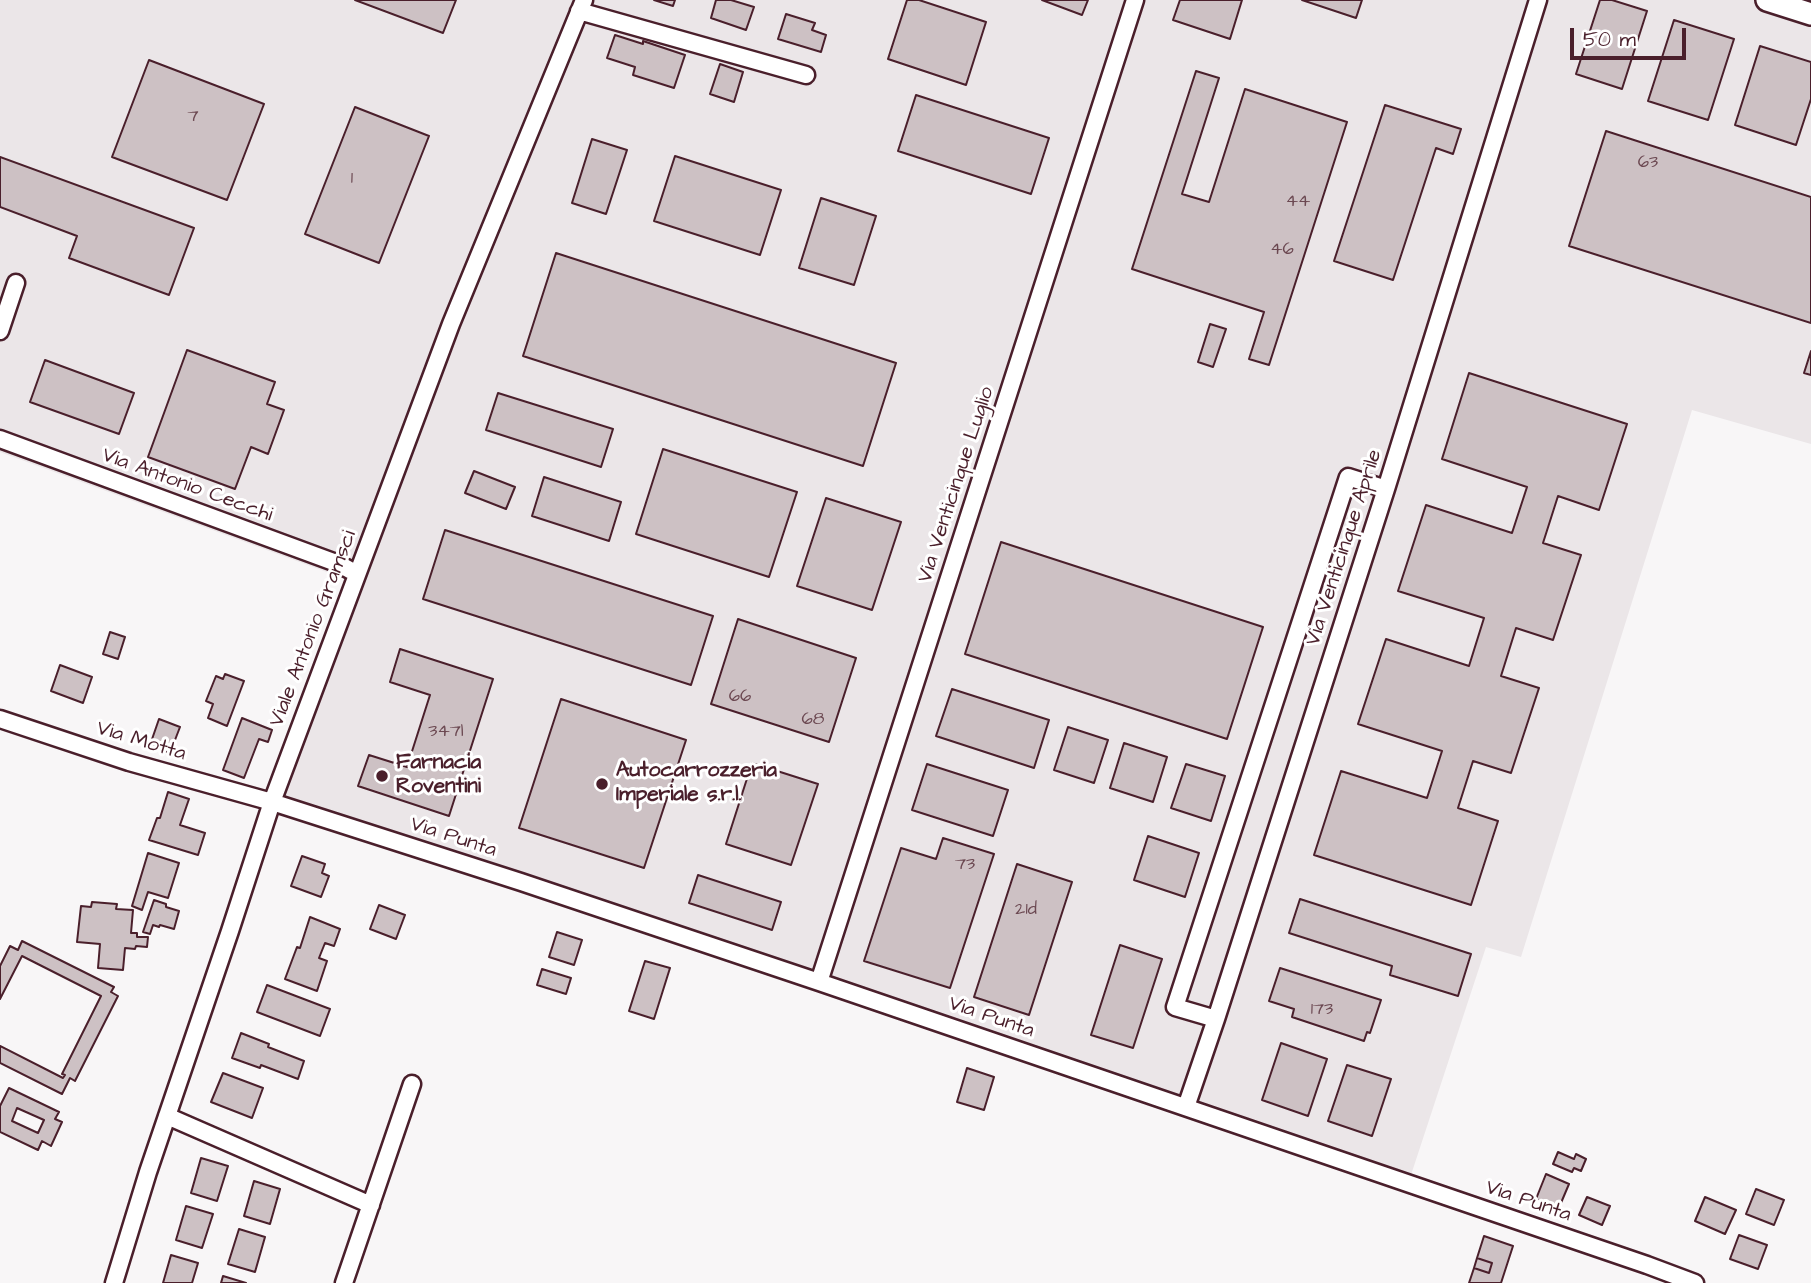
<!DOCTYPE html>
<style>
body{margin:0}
#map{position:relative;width:1811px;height:1283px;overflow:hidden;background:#f8f6f7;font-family:"Architects Daughter",sans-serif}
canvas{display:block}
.scale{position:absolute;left:1570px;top:28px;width:116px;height:32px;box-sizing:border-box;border:4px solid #4a1f2b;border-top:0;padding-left:9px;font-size:21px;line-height:24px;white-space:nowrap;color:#4a1f2b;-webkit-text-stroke:5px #fff;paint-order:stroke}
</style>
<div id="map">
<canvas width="1811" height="1283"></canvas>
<div class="scale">50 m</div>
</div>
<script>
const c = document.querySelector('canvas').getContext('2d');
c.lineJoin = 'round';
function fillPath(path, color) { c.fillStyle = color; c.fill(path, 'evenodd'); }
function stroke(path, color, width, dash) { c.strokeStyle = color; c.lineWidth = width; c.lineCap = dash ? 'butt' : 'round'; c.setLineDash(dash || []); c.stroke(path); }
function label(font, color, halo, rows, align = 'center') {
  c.font = font + ' "Architects Daughter",sans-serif'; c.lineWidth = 6; c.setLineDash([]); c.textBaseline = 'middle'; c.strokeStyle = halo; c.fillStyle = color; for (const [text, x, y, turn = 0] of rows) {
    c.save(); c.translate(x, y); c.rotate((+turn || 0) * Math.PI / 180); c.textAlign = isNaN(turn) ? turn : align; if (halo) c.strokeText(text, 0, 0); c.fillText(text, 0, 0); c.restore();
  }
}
const built = new Path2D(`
 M0,0H1811V444L1692,410L1521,957L1486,947L1409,1181L281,800L354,582L0,452Z`);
const building = new Path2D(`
 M355,0H456L443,33Z
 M654,0H675L673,6Z
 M716,0H731L754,7L746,30L711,18Z
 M907,0H919L986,22L966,85L888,59Z
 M1042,0H1088L1082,15Z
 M1180,0H1242L1230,39L1173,20Z
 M1302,0H1362L1356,18Z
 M1600,0H1612L1647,11L1622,89L1576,74Z
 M786,14L815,23L812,30L826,35L821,52L778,39Z
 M1674,20L1734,39L1708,120L1648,101Z
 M615,35L643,44V41L685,55L674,88L633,75L635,67L607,58Z
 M1760,46L1811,62V99L1796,145L1735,125Z
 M149,60L264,104L227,200L112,157Z
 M720,64L743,72L734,102L710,94Z
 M1196,71L1219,78L1182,194L1209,202L1245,89L1347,122L1269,365L1249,359L1264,312L1132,269Z
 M916,95L1049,138L1031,194L898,151Z
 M1385,105L1461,129L1453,154L1436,148L1393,280L1334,261Z
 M355,107L429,136L379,263L305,234Z
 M1606,131L1811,197V323L1569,246Z
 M592,139L627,150L606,214L572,203Z
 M675,156L781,190L760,255L654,221Z
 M0,157L194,228L169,295L69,258L77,236L0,207Z
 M821,198L876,216L854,285L799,268Z
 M556,253L896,363L863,466L523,356Z
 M1210,324L1226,329L1213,367L1198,362Z
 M187,350L275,382L267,404L284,410L268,454L251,447L235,489L148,457Z
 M1811,351V375L1804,373Z
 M45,360L134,393L119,434L30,402Z
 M1469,373L1627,424L1599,510L1558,496L1543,543L1581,555L1553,640L1516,628L1501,676L1539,688L1511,773L1473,761L1458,808L1498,821L1471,905L1314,855L1341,771L1427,798L1442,751L1358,724L1386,639L1469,666L1484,618L1398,591L1426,505L1512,533L1527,487L1442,459Z
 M498,393L613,429L601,467L486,430Z
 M663,449L797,492L769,577L636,534Z
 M474,471L515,487L506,509L465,493Z
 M544,477L621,502L609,541L532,516Z
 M826,498L901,522L872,610L797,586Z
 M445,530L713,616L691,685L423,599Z
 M1001,542L1263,627L1227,739L965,654Z
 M738,619L856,658L829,742L711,704Z
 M110,632L125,637L118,659L103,654Z
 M400,649L493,679L449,816L358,786L369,755L407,767L430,695L390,682Z
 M60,665L92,677L83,703L51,691Z
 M225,674L244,681L227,726L208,718L213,704L206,701L216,676L223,679Z
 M952,689L1049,720L1034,768L936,736Z
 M561,699L686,740L644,868L519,828Z
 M242,718L272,730L268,742L259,739L244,778L223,770Z
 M159,719L180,727L170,753L150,745Z
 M1068,727L1108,740L1094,783L1054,770Z
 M1124,743L1167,757L1153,802L1110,788Z
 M752,763L818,784L791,865L726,844Z
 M927,764L1008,790L993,836L912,810Z
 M1186,764L1225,776L1211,821L1171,808Z
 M168,792L189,799L180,825L205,833L198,855L149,840L157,818H160Z
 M1148,836L1199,853L1185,897L1134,880Z
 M943,838L994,854L950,988L864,961L901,848L936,859Z
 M148,853L179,863L168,898L148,892L142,910L132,906Z
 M302,856L325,864L322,873L329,876L321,897L291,886Z
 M1017,864L1072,882L1029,1015L974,997Z
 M698,875L781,902L772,930L689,903Z
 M1300,899L1471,954L1458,996L1390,975L1392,966L1289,933Z
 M154,900L166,904V907L179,911L174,929L160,925L159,927L153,925L150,934L143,932Z
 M92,902L117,904L116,909L133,910L131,933H137V937H148L147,947L136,946L135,949L125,948L123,970L98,968L100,944L77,942L81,906L91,907Z
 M379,905L405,915L396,939L370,929Z
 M310,917L340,929L334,946L325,943L319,958L327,961L317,991L285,979L297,947L300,948Z
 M557,932L582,940L574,965L549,957Z
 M22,941L114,987L111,992L118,996L75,1081L70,1078L62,1094L0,1063V1046L63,1078L65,1075L62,1074L101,996L22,956L0,999V966L10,946L18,950Z
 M1120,945L1162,959L1133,1048L1091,1035Z
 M645,961L670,968L654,1019L629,1011Z
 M1280,968L1381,1000L1370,1033L1367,1032L1364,1041L1292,1017L1294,1009L1269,1001Z
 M542,969L571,978L566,994L537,985Z
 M267,985L330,1009L320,1036L257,1012Z
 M241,1033L269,1044L268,1047L304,1061L298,1079L261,1065L260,1068L232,1058Z
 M1281,1043L1327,1059L1308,1116L1262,1100Z
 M1347,1065L1391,1079L1372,1136L1328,1121Z
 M967,1068L994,1077L984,1110L957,1102Z
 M223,1073L263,1088L252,1118L211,1102Z
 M9,1088L59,1112L55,1119L62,1122L51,1146L42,1141L38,1150L0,1132V1106ZM17,1108L44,1120L38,1133L12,1121Z
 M1558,1152L1574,1159L1576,1154L1586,1159L1581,1171L1574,1168L1572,1172L1553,1164Z
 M201,1158L228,1166L217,1201L191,1193Z
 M1546,1174L1569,1184L1558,1210L1536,1199Z
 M254,1181L280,1189L270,1224L244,1216Z
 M1756,1189L1784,1200L1774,1225L1746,1214Z
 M1587,1197L1610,1206L1602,1225L1579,1215Z
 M1705,1197L1736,1210L1725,1234L1695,1221Z
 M186,1206L213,1214L202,1248L176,1240Z
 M239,1229L265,1237L255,1272L228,1264Z
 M1739,1235L1767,1245L1758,1269L1730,1259Z
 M1484,1236L1513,1246L1501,1283H1469L1474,1268L1489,1273L1492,1263L1477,1258Z
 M171,1255L198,1263L192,1283H163Z
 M1477,1258L1492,1263L1489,1273L1474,1268Z
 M223,1276L246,1283H221Z`);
const minor = new Path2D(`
 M579,11L806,75
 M0,331L16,283
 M0,439L339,564L357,574
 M0,719L129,762L272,802L521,882L819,982L1647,1265L1695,1283
 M819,982L1135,0
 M1216,1019L1175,1007L1348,477L1386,489
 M1186,1107L1216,1019L1386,489L1538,0
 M167,1116L371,1205
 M114,1283L148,1172L230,931L272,802L451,324L584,0
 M344,1283L412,1084`);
const major = new Path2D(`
 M1767,0L1811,14`);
const markers = [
 [382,776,7,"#4a1f2b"],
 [602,784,7,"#4a1f2b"]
];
const numberNames = [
 ["7",193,117],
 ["63",1648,163],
 ["1",352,179],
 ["44",1298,202],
 ["46",1282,250],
 ["66",740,697],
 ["68",813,720],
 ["347l",446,732],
 ["73",965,865],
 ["21d",1026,910],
 ["173",1322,1010]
];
const streetNames = [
 ["Via Venticinque Luglio",957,485,-72],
 ["Via Antonio Cecchi",187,486,20],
 ["Via Venticinque Aprile",1345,548,-72],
 ["Viale Antonio Gramsci",314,629,-69],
 ["Via Motta",141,742,17],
 ["Via Punta",453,838,18],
 ["Via Punta",991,1018,19],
 ["Via Punta",1528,1202,19]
];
const poiNames = [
 ["Farnacia",396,764],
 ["Roventini",396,788],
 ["Autocarrozzeria",616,772],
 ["Imperiale s.r.l.",616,796]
];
fillPath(built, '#ebe6e8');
fillPath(building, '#cdc1c4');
stroke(building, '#4a1f2b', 2);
stroke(minor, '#4a1f2b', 21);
stroke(major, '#4a1f2b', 26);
stroke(minor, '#fff', 16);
stroke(major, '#fff', 21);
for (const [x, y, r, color] of markers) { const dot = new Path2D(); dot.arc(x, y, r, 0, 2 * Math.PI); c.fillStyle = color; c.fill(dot); stroke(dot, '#fff', 2.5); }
label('18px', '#6b4851', null, numberNames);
label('21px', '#4a1f2b', '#fff', streetNames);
label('bold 21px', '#4a1f2b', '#fff', poiNames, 'left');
</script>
